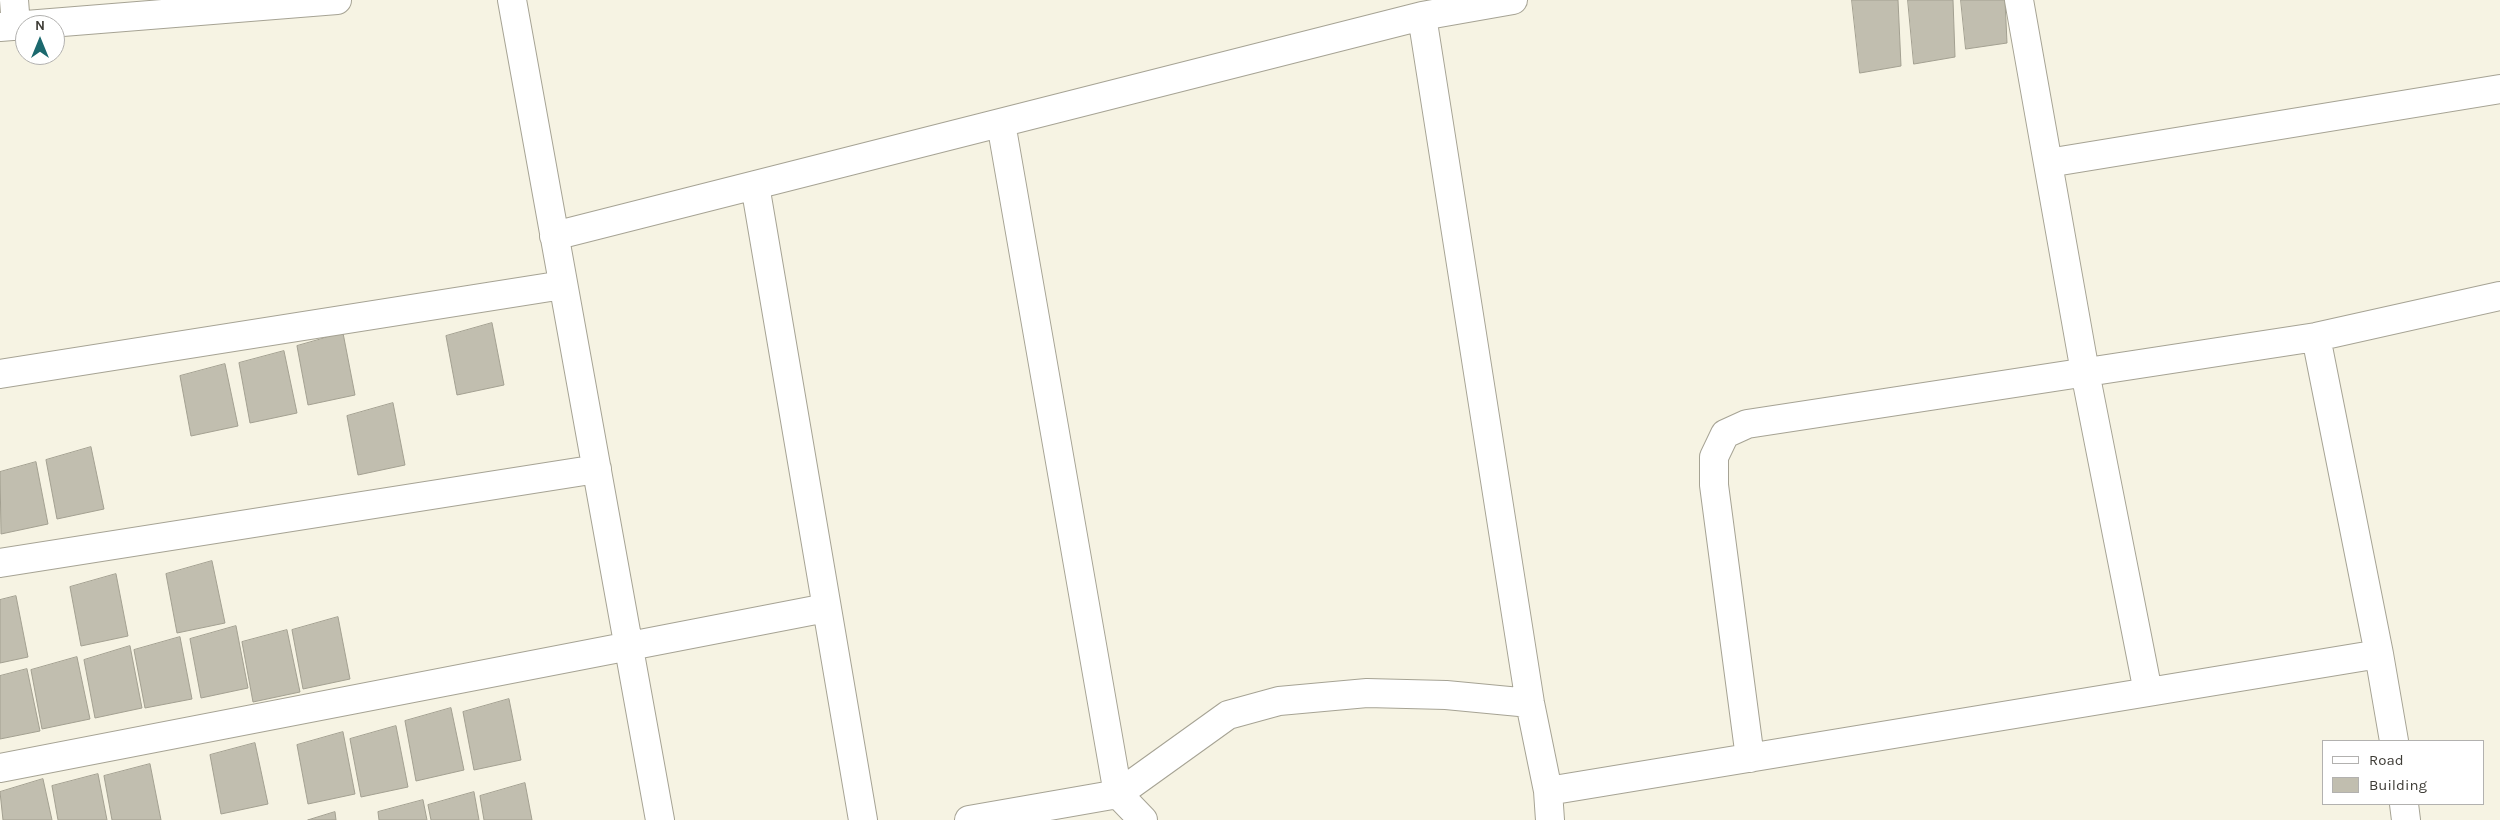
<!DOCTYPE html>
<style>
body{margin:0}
#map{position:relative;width:2500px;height:820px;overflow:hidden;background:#f6f3e3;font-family:Karla,sans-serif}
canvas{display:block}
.legend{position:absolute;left:2322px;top:740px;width:162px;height:65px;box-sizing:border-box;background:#fff;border:1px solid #b2b1af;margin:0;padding:6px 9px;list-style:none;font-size:15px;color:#3e3c36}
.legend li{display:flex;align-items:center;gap:10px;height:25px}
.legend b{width:25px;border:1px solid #b2b1af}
.north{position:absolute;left:15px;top:15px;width:50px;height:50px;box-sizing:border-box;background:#fff;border:1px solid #b2b1af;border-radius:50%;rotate:0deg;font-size:14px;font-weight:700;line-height:20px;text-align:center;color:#3e3c36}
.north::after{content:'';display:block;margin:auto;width:18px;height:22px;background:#1c696e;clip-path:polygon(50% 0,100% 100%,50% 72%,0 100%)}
</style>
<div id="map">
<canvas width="2500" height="820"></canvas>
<ul class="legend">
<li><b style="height:6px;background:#fff"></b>Road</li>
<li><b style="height:14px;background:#c1beaf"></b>Building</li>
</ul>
<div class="north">N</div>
</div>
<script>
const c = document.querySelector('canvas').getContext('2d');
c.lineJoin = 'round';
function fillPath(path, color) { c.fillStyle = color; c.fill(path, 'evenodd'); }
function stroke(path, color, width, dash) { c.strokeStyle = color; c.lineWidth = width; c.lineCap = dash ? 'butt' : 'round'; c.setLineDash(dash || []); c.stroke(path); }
const building = new Path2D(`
 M1852,0H1898L1901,66L1860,73Z
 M1908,0H1953L1955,57L1914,64Z
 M1961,0H2005L2007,43L1966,49Z
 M492,323L504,385L457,395L446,336Z
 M343,333L355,395L308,405L297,346Z
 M284,351L297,413L250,423L239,363Z
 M225,364L238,426L191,436L180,376Z
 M393,403L405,465L358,475L347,416Z
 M91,447L104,509L57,519L46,460Z
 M36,462L48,524L1,534L0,472Z
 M212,561L225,623L177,633L166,574Z
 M116,574L128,636L81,646L70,587Z
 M16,596L28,657L0,663V600Z
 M338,617L350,679L303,689L292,630Z
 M236,626L248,688L201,698L190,639Z
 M287,630L300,692L253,702L242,642Z
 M180,637L192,699L145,708L134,650Z
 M130,646L142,708L95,718L84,660Z
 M77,657L90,719L42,729L31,670Z
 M27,669L40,731L0,739V676Z
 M509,699L521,760L474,770L463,712Z
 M451,708L464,770L416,781L405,721Z
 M396,726L408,787L361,797L350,739Z
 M343,732L355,794L308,804L297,745Z
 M255,743L268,804L221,814L210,755Z
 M150,764L161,820H112L104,776Z
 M98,774L107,820H58L52,786Z
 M43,779L52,820H3L0,792Z
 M525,783L532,820H484L480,796Z
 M474,792L479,820H431L428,805Z
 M423,800L427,820H379L378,812Z
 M335,812L336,820H308Z`);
const street = new Path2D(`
 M14,0L16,26
 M512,0L660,820
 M2019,0L2085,372L2148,692
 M1422,16L1530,703L1548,791L1550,820
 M0,27L337,0
 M1001,123L1118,794L1143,820
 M2048,163L2500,89
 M755,185L863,820
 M554,236L1422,16L1513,0
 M2316,337L2379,654L2394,741
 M0,374L563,285
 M0,563L597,469
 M1750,758L1714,485V457L1725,434L1747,424L2316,337L2500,296
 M0,768L826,608
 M1548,791L2379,654
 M2404,804L2406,820
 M969,820L1118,794L1228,715L1279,701L1367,693L1446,695L1530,703`);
fillPath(building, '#c1beaf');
stroke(building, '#a3a091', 1);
stroke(street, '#a6a394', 30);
stroke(street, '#fff', 28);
</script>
